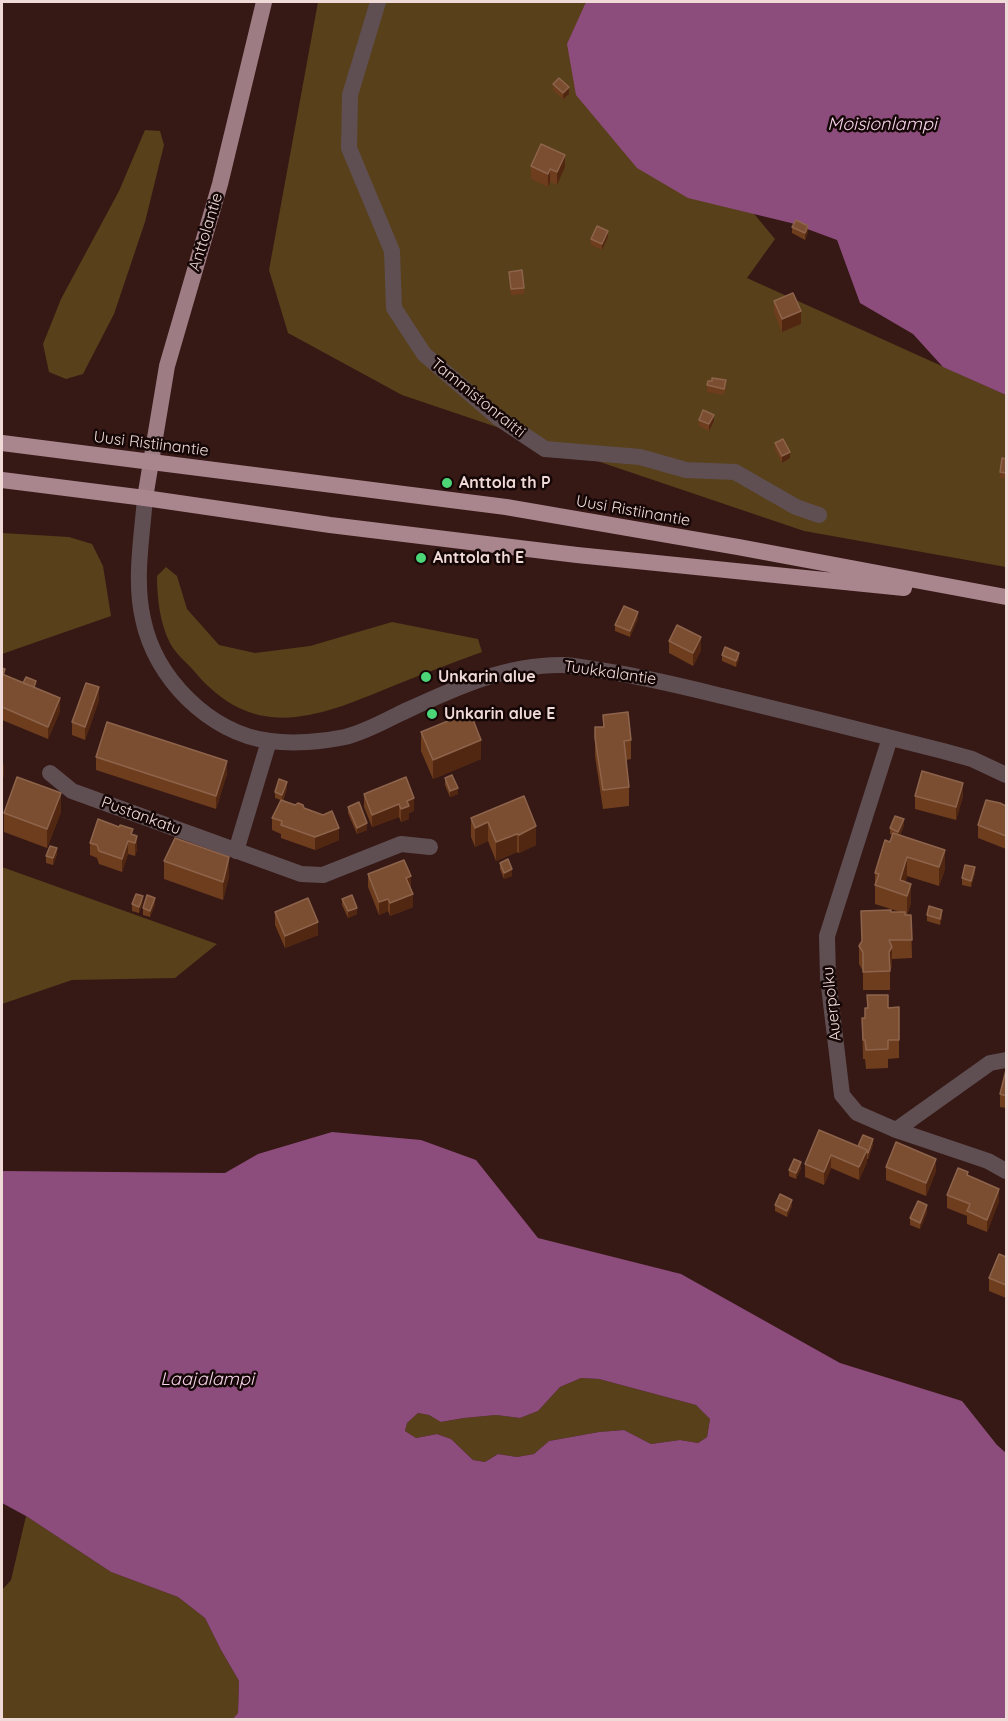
<!DOCTYPE html>
<style>
body{margin:0}
#map{position:relative;width:1008px;height:1721px;overflow:hidden;background:#361815;font-family:Quicksand,sans-serif}
canvas{display:block}
.frame{position:absolute;inset:0;border:3px solid #f0dad8;pointer-events:none}
</style>
<div id="map">
<canvas width="1008" height="1721"></canvas>
<div class="frame"></div>
</div>
<script>
const c = document.querySelector('canvas').getContext('2d');
c.lineJoin = 'round';
function fillPath(path, color) { c.fillStyle = color; c.fill(path, 'evenodd'); }
function stroke(path, color, width, dash) { c.strokeStyle = color; c.lineWidth = width; c.lineCap = dash ? 'butt' : 'round'; c.setLineDash(dash || []); c.stroke(path); }
function label(font, color, halo, rows, align = 'center') {
  c.font = font + ' Quicksand,sans-serif'; c.lineWidth = 5; c.setLineDash([]); c.textBaseline = 'middle'; c.strokeStyle = halo; c.fillStyle = color; for (const [text, x, y, turn = 0] of rows) {
    c.save(); c.translate(x, y); c.rotate((+turn || 0) * Math.PI / 180); c.textAlign = isNaN(turn) ? turn : align; if (halo) c.strokeText(text, 0, 0); c.fillText(text, 0, 0); c.restore();
  }
}
const forest = new Path2D(`
 M318,2H592L745,203L775,239L747,278L1006,395V567L804,531L402,395L288,333L269,270Z
 M145,130L160,131L164,145L145,222L114,314L83,374L66,379L49,372L43,344L61,299L119,191Z
 M2,533L69,537L92,544L103,566L111,616L2,654Z
 M166,567L177,576L187,609L219,645L255,653L310,646L392,622L478,639L482,652C452,663 422,674 393,686C318,717 255,744 194,671C186,662 175,653 170,643C160,624 157,598 157,576Z
 M2,867L217,944L175,978L72,980L2,1004Z
 M581,1378L599,1379L696,1405L710,1419L707,1437L698,1443L680,1440L651,1444L624,1430L599,1432L549,1441L534,1454L517,1457L498,1454L485,1462L473,1460L451,1439L437,1434L416,1438L405,1431L407,1423L418,1413L429,1415L442,1422L464,1418L496,1415L520,1418L538,1411L560,1387Z
 M26,1516L111,1572L178,1597L205,1618L221,1650L239,1681L238,1713L233,1720L2,1719V1590L11,1580Z`);
const water = new Path2D(`
 M586,2H1006V395L943,367L913,334L860,303L837,240L791,223L688,198L637,168L576,95L567,44Z
 M332,1132L421,1140L476,1160L538,1238L681,1274L840,1363L962,1401L997,1445L1006,1453V1719H233L238,1713L239,1681L221,1650L205,1618L178,1597L111,1572L26,1516L2,1503V1171L225,1173L258,1154ZM581,1378L599,1379L696,1405L710,1419L707,1437L698,1443L680,1440L651,1444L624,1430L599,1432L549,1441L534,1454L517,1457L498,1454L485,1462L473,1460L451,1439L437,1434L416,1438L405,1431L407,1423L418,1413L429,1415L441,1422L464,1418L496,1415L520,1418L538,1411L560,1387Z`);
const minor = new Path2D(`
 M378,2L350,95L349,148L392,251L394,308L424,354L497,417L545,449L640,457L686,470L735,472L796,507L819,515
 M890,738L827,936L828,978L842,1095L857,1113L896,1130L988,1161L1006,1171
 M50,773L72,791L301,874L323,875L401,844L430,847
 M236,851L269,741
 M896,1130L990,1063L1006,1060`);
const tertiary = new Path2D(`
 M145,498C142,537 134,580 143,619C155,678 209,733 270,741C293,744 322,742 345,737C365,732 383,722 401,713C453,689 505,664 564,665C576,666 587,668 599,670C641,676 681,686 722,696C796,714 869,732 943,751L972,759L1006,775`);
const primary = new Path2D(`
 M145,498L167,366L220,184L264,2`);
const trunk = new Path2D(`
 M2,443L506,507L738,547L1006,597
 M2,480L145,498L330,525L577,555L904,588`);
const wall = new Path2D(`
 M553,84L569,94L563,99L553,90Z
 M531,166L565,167L557,185L550,182L548,187L531,179Z
 M792,227L808,232L805,240L792,233Z
 M608,237L602,250L591,245V239Z
 M509,272L524,288V294L511,295Z
 M774,301L801,324L782,332L774,313Z
 M712,381L726,387L724,395L707,392V385Z
 M699,420L714,421L709,431L699,426Z
 M775,443L790,458L782,463L775,449Z
 M1006,459V479L1000,478V472Z
 M638,618L630,637L615,631V625Z
 M669,641L701,650L693,666L669,653Z
 M722,655L739,659L736,667L722,661Z
 M2,668L5,675L36,687V688L60,711L48,739L2,720Z
 M99,700L85,740L72,735V722Z
 M603,715L631,740V759L626,760L629,787V806L603,809L595,756V727H603Z
 M421,732L481,759L433,779L421,751Z
 M96,757L227,774L216,809L96,770Z
 M406,777L414,811L409,813V819L401,822L399,817L372,827L364,807V794Z
 M445,778L458,794L450,797L445,785Z
 M287,788L283,801L304,808L339,840L315,850L281,838V834L272,830V818L281,800L275,798V792Z
 M524,796L536,845L519,853L517,852L496,861L488,841L475,847L471,837V818Z
 M915,796H963L956,820L915,809Z
 M1006,806V849L978,838V825Z
 M348,807L367,830L357,834L348,813Z
 M61,812L47,848L4,832V813Z
 M904,825L900,835L945,869L939,886L907,876L905,882L911,903L907,915L905,914V915H911L912,958L892,959V966L890,970V990H863V971L859,964V946L891,912H900L875,904V873L890,842L892,835L890,834V828Z
 M133,835L137,849L135,856L128,854L122,872L99,864L97,858L90,855V843Z
 M57,854L53,865L46,863V856Z
 M164,861L229,876L223,900L164,879Z
 M500,863L512,876L504,879L500,869Z
 M975,873L971,887L962,885V878Z
 M368,874L411,889L413,907L390,916L388,911L379,915L368,887Z
 M342,899L357,914L348,918L342,905Z
 M143,902L139,913L132,911V904Z
 M155,904L150,917L143,915V908Z
 M275,912L318,935L285,948L275,925Z
 M927,915L942,917L940,925L927,921Z
 M899,1007V1058L888,1059V1068L866,1069L865,1059H863L862,1018H865L888,1008Z
 M1006,1070V1108L1000,1107V1094Z
 M873,1145L868,1159H867V1162L859,1180L831,1168L824,1185L805,1177V1164L858,1146Z
 M886,1167L936,1171L926,1196L886,1180Z
 M801,1168L796,1179L789,1176V1170Z
 M968,1176L999,1201L987,1232L967,1224V1216L947,1208V1195Z
 M775,1205L792,1206L787,1217L775,1211Z
 M927,1212L920,1229L910,1225V1218Z
 M1006,1257V1298L989,1291V1278Z`);
const shadedWall = new Path2D(`
 M569,87V94L563,99V93Z
 M565,155V167L557,185V172Z
 M550,169V182L548,187V174Z
 M808,226V232L805,240V233Z
 M608,231V237L602,250V244Z
 M801,311V324L782,332V319Z
 M714,415V421L709,431V424Z
 M790,452V458L782,463V456Z
 M638,612V618L630,637V631Z
 M701,637V650L693,666V653Z
 M739,653V659L736,667V661Z
 M99,687V700L85,740V727Z
 M60,698V711L48,739V727Z
 M481,740V759L433,779V760Z
 M227,761V774L216,809V796Z
 M4,763V776L2,781V769Z
 M287,782V788L282,801V795Z
 M963,783V796L956,820V807Z
 M458,788V794L450,797V791Z
 M61,793V812L47,848V829Z
 M414,798V811L409,813V819L401,822V809L407,801Z
 M399,804V817L372,827V815Z
 M904,819V825L898,838V832Z
 M488,822V841L475,847V828Z
 M367,823V830L357,834V828Z
 M536,826V845L519,853V835Z
 M339,828V840L315,850V837Z
 M517,834V852L496,861V842Z
 M137,836V849L135,856V843Z
 M128,841V854L122,872V859Z
 M57,848V854L53,865V858Z
 M945,850V869L939,886V867Z
 M229,857V876L223,900V882Z
 M907,857V876L902,894L900,880Z
 M975,867V873L971,887V881Z
 M512,869V876L504,879V873Z
 M411,876V889L406,878Z
 M911,884V903L907,915V896Z
 M413,894V907L390,916V903Z
 M143,896V902L139,913V907Z
 M155,898V904L150,917V911Z
 M388,899V911L379,915V902Z
 M357,908V914L348,918V911Z
 M942,910V917L940,925V919Z
 M318,922V935L285,948V936Z
 M892,947V966L889,970V952Z
 M873,1139V1145L868,1159V1153Z
 M867,1150V1162L859,1180V1167Z
 M831,1155V1168L824,1185V1172Z
 M936,1159V1171L926,1196V1183Z
 M801,1162V1168L796,1179V1173Z
 M999,1189V1201L987,1232V1220Z
 M792,1200V1206L787,1217V1211Z
 M927,1205V1212L920,1229V1223Z`);
const building = new Path2D(`
 M559,78L569,87L563,93L553,84Z
 M541,144L565,155L557,172L550,169L548,174L531,166Z
 M796,220L808,226L805,233L792,227Z
 M597,226L608,231L602,244L591,239Z
 M522,270L524,288L511,289L509,272Z
 M793,293L801,311L782,319L774,301Z
 M712,378L726,380L724,389L707,385L708,381H712Z
 M703,410L714,415L709,424L699,420Z
 M783,439L790,452L782,456L775,443Z
 M1002,458L1006,459V473L1000,472Z
 M624,606L638,612L630,631L615,625Z
 M677,625L701,637L693,653L669,641Z
 M725,647L739,653L736,661L722,655Z
 M2,668L5,669L3,675L2,674Z
 M2,674L60,698L48,727L2,707Z
 M26,677L36,681L34,687L23,683Z
 M86,683L99,687L85,727L72,722Z
 M470,712L481,740L433,760L421,732Z
 M628,712L631,740L624,741L629,787L603,790L595,738V727H604L603,715Z
 M107,722L227,761L216,796L96,757Z
 M922,771L963,783L956,807L915,796Z
 M452,775L458,788L450,791L445,778Z
 M17,777L61,793L47,829L4,813Z
 M406,777L414,798L407,801L409,806L401,809L399,804L372,815L364,794Z
 M279,779L287,782L282,795L275,792Z
 M524,796L536,826L519,835L517,834L496,842L488,822L475,828L471,818Z
 M281,800L295,805L298,803L303,805L304,808L323,815L332,811L339,828L315,837L281,825L282,821L272,818Z
 M986,800L1000,803L1006,806V836L978,825Z
 M359,802L367,823L357,828L348,807Z
 M895,816L904,819L898,832L890,828Z
 M98,819L119,827L120,825L133,829L131,834L137,836L135,843L128,841L122,859L99,851L97,845L90,843Z
 M893,833L945,850L939,867L907,857L900,880L911,884L907,896L875,885L879,874L875,873L885,840L890,842Z
 M175,838L229,857L223,882L164,861Z
 M50,846L57,848L53,858L46,856Z
 M508,859L512,869L504,873L500,863Z
 M404,860L411,876L406,878L413,894L390,903L388,899L379,902L368,874Z
 M965,865L975,867L971,881L962,878Z
 M136,894L143,896L139,907L132,904Z
 M147,895L155,898L150,911L143,908Z
 M352,895L357,908L348,911L342,899Z
 M308,898L318,922L285,936L275,912Z
 M929,906L942,910L940,919L927,915Z
 M891,910V912H905V915H911L912,940H889L892,947L889,952L890,971L863,972V952L859,946L862,941L861,911Z
 M867,995H888V1008L899,1007V1040H888V1049L866,1050L865,1040H863L862,1018H865V1008H868Z
 M1006,1070V1096L1000,1094Z
 M819,1130L867,1150L859,1167L831,1155L824,1172L805,1164Z
 M863,1135L873,1139L868,1153L867,1152V1150L858,1146Z
 M896,1142L936,1159L926,1183L886,1167Z
 M794,1159L801,1162L796,1173L789,1170Z
 M958,1168L968,1172L967,1175L999,1189L987,1220L967,1211L970,1204L947,1195Z
 M780,1194L792,1200L787,1211L775,1205Z
 M918,1201L927,1205L920,1223L910,1218Z
 M999,1254L1006,1257V1285L989,1278Z`);
const markers = [
 [447,483,6,"#4cd677"],
 [421,558,6,"#4cd677"],
 [426,677,6,"#4cd677"],
 [432,714,6,"#4cd677"]
];
const streetNames = [
 ["Anttolantie",206,232,-73],
 ["Tammistonraitti",478,398,39],
 ["Uusi Ristiinantie",151,444,7],
 ["Uusi Ristiinantie",633,511,10],
 ["Tuukkalantie",610,673,8],
 ["Pustankatu",141,816,20],
 ["Auerpolku",832,1004,-96]
];
const poiNames = [
 ["Anttola th P",459,483],
 ["Anttola th E",433,558],
 ["Unkarin alue",438,677],
 ["Unkarin alue E",444,714]
];
const waterNames = [
 ["Moisionlampi",882,125],
 ["Laajalampi",207,1380]
];
fillPath(forest, '#58401a');
fillPath(water, '#8c4d7c');
stroke(minor, '#5f4f53', 16);
stroke(tertiary, '#5f4f53', 16);
stroke(primary, '#9d7c84', 16);
stroke(trunk, '#a9858e', 16);
fillPath(wall, '#6d3d1d');
fillPath(shadedWall, '#512711');
fillPath(building, '#7b4e31');
stroke(building, '#8d644b', 1.5);
for (const [x, y, r, color] of markers) { const dot = new Path2D(); dot.arc(x, y, r, 0, 2 * Math.PI); c.fillStyle = color; c.fill(dot); stroke(dot, '#140706', 2); }
label('16px', '#f0dad8', '#140706', streetNames);
label('bold 16px', '#f0dad8', '#140706', poiNames, 'left');
label('italic 18px', '#f8d2ec', '#140706', waterNames);
</script>
